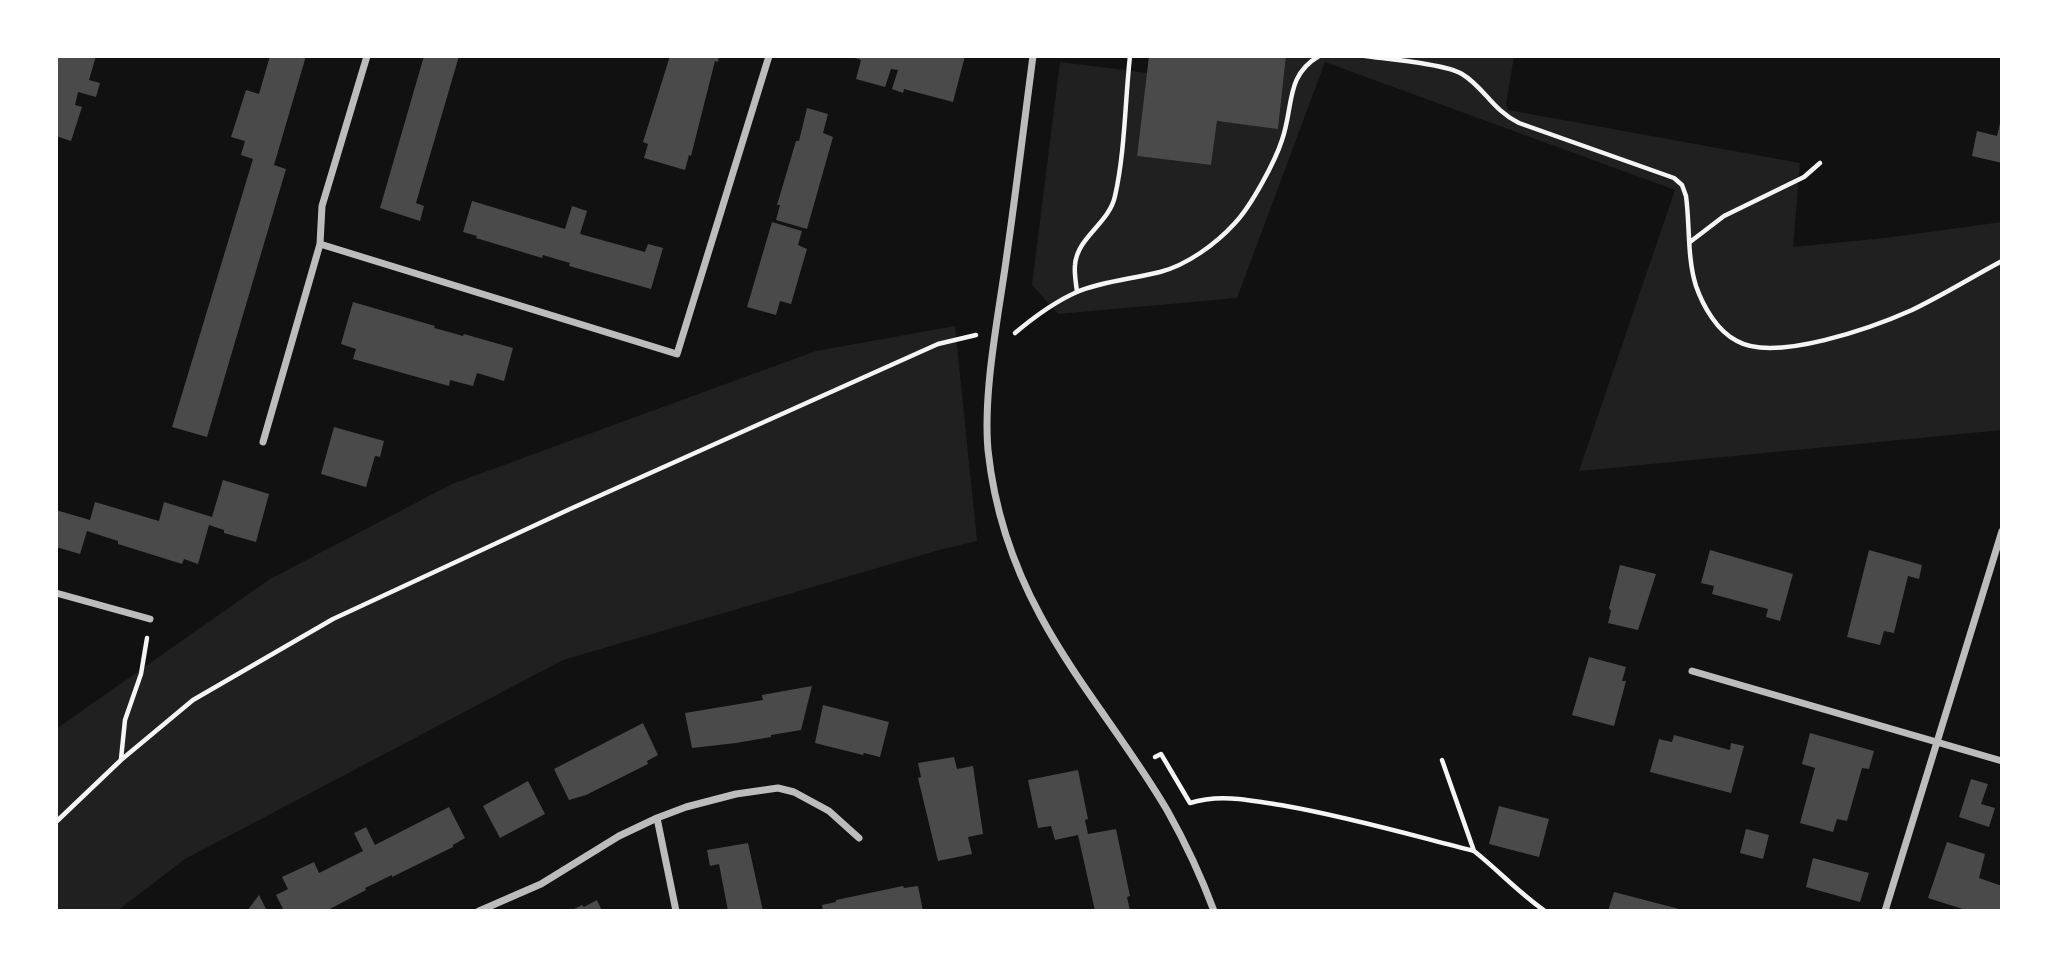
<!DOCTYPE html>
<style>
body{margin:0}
#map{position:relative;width:2058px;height:967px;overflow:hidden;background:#111;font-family:"Fira Sans",sans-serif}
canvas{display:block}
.frame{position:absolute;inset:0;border:58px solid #fff;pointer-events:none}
</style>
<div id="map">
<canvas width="2058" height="967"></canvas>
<div class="frame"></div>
</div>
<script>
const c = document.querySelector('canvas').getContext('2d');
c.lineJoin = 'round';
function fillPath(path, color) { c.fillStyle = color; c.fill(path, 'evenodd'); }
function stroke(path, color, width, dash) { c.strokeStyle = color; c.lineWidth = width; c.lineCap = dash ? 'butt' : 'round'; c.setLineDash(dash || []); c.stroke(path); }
const green = new Path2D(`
 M1286,56H1514L1506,104L1508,110L1800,163L1793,247L1885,238L2002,222V430L1579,471L1675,190L1325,62L1237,298L1058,314L1032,285L1060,62L1147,73L1137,156L1211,165L1217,121L1278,128Z
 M955,326L977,541L939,550L563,660L185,859L117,911H56V729L270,579L452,484L816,351Z`);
const building = new Path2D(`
 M56,56H96L89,80L100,83L96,97L78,92L75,105L82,107L71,141L56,136Z
 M270,56H306L274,165L286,169L207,437L172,427L253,159L241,155L245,141L231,137L246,90L259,94Z
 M424,56H459L416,203L424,206L420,221L380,208Z
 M670,56H719L718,62L715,61L691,156L689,155L685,170L644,158L648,144L643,142Z
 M849,56H965L953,102L904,89L903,93L892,89L898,70L891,69L885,87L856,79L861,60Z
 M1149,56H1286L1278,129L1217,121L1211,165L1137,156Z
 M807,108L828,114L823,133L833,137L807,229L776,220L780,205H777L796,141H799Z
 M2001,119L2002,163L1972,156L1977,131L1997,136Z
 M472,201L565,229L572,206L587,211L580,234L645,252L648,244L663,248L651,289L569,266L570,263L556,259L543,255L542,258L476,238L477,236L463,232Z
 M772,222L802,231L798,245L807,249L791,304L780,301L776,315L747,307Z
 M353,302L435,326L434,328L449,332L463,336L464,334L513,348L504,381L477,373L473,386L450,380L449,386L353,359L356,349L341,344Z
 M334,427L384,441L380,457L375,456L366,487L321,474Z
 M223,480L269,494L256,542L224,533V530L209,525L198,564L184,559L182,564L118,544V541L87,531L80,554L56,547V510L90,520L95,502L159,521L164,502L212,517Z
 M1710,550L1793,574L1780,621L1766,617L1768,609L1712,594L1714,586L1701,583Z
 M1869,550L1922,565L1919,579L1908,576L1894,633L1884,631L1880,645L1847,637Z
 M1620,565L1656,574L1638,630L1608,623L1611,611L1609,608Z
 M1589,657L1626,667L1622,681H1626L1614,726L1572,715Z
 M812,686L801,730L771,735V737L736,743L692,748L685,713L763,700L762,695Z
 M823,705L889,722L880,757L864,753L863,755L815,743Z
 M643,723L658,755L647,761L648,764L586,795L569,800L554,769Z
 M1810,733L1874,751L1869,769L1862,768L1847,821L1837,819L1833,832L1800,823L1815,768L1802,764Z
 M1674,735L1730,750L1731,743L1744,746L1731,793L1650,772L1659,739L1672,742Z
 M954,757L957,769L973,766L983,834L968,837L972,854L938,861L918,778L921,777L918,763Z
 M1078,770L1088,819L1085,820L1088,834L1116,829L1130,896L1127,897L1130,911H1095L1078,835L1055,840L1051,826L1038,828L1028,780Z
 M1971,779L1988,784L1981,804L1995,808L1989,827L1959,817Z
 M528,781L545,814L500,838L483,806Z
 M1499,806L1549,819L1539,857L1489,844Z
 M449,807L465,838L453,845V847L392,877V875L365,888L366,890L326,911H284L276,895L288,889L282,877L314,862L319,873L363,851L354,833L366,827L375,845Z
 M1746,829L1769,835L1763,859L1740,853Z
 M1947,842L1985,854L1979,878L2002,886V911H1969L1928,898Z
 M748,843L763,911H728L719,864L710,866L707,850Z
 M1813,858L1869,873L1860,902L1806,887Z
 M903,886L904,888L918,886L923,911H823L822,905L836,902V900Z
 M1614,892L1683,910V911H1608Z
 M259,895L267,911H247Z
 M597,900L602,911H570L582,905L584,907Z`);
const path = new Path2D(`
 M1365,56C1386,59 1446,64 1462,74C1484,87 1492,110 1519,123L1674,178L1682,185L1686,196C1690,225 1687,258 1696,286C1703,306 1717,331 1737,341C1775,363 1874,327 1912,310C1943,295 1972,277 2002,261
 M1690,242L1724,216L1804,177L1820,163
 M1077,292C1076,283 1074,273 1075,265C1077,237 1109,224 1115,196C1125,152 1125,101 1130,56
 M1015,333C1034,317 1054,302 1077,292C1103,281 1133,279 1160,272C1187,265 1216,244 1235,223C1251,206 1275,162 1282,140C1294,106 1285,76 1319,56
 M1155,757L1161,754L1190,803C1221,793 1254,801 1286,806C1349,817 1411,835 1474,851L1442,760
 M121,759L125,720L141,674L147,638
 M56,822L121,760L193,700L333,619L570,509L938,344L976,335
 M1474,851C1498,870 1519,893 1545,911`);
const minor = new Path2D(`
 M1033,56C1024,124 1016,192 1006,261C998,318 983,392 988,450C994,507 1013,565 1040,615C1077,684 1128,743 1167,810C1185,842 1201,876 1214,911
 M320,244L677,354L769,56
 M263,442L320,244L322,206L367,56
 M56,593L150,619
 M1692,671L2002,761
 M657,818L676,911
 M479,911L541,884L619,836L657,818L686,807L736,794L778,788L794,792L829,811L859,838
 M1885,911L2002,531`);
fillPath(green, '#202020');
fillPath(building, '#4a4a4a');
stroke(path, '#f5f5f5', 4.5);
stroke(minor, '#bcbcbc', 7);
</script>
